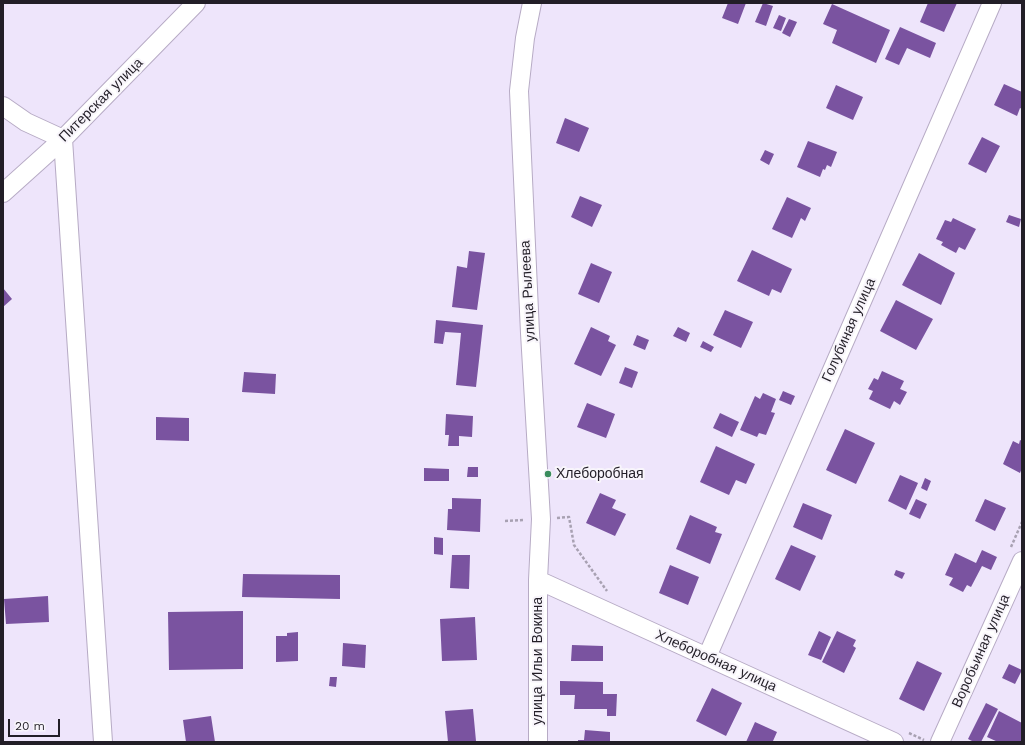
<!DOCTYPE html>
<meta charset="utf-8">
<style>
body{margin:0}
#map{position:relative;width:1025px;height:745px;overflow:hidden;background:#eee5fb;font-family:"Work Sans",sans-serif}
canvas{display:block}
.frame{position:absolute;inset:0;border:4px solid #221e27;pointer-events:none}
.scale{position:absolute;left:8px;top:719px;width:52px;height:18px;box-sizing:border-box;border:2px solid #221e27;border-top:0;padding-left:5px;font-size:12px;line-height:14px;white-space:nowrap;color:#221e27;-webkit-text-stroke:3px #f8f5fb;paint-order:stroke}
</style>
<div id="map">
<canvas width="1025" height="745"></canvas>
<div class="frame"></div>
<div class="scale">20 m</div>
</div>
<script>
const c = document.querySelector('canvas').getContext('2d');
c.lineJoin = 'round';
function fillPath(path, color) { c.fillStyle = color; c.fill(path, 'evenodd'); }
function stroke(path, color, width, dash) { c.strokeStyle = color; c.lineWidth = width; c.lineCap = dash ? 'butt' : 'round'; c.setLineDash(dash || []); c.stroke(path); }
function label(font, color, halo, rows, align = 'center') {
  c.font = font + ' "Work Sans",sans-serif'; c.lineWidth = 4; c.setLineDash([]); c.textBaseline = 'middle'; c.strokeStyle = halo; c.fillStyle = color; for (const [text, x, y, turn = 0] of rows) {
    c.save(); c.translate(x, y); c.rotate((+turn || 0) * Math.PI / 180); c.textAlign = isNaN(turn) ? turn : align; if (halo) c.strokeText(text, 0, 0); c.fillText(text, 0, 0); c.restore();
  }
}
const building = new Path2D(`
 M728,3H746L738,24L722,18Z
 M763,3L773,6L766,26L755,22Z
 M928,3H957L944,32L920,22Z
 M832,4L890,30L876,63L832,43L837,30L823,24Z
 M779,15L786,18L781,31L773,28Z
 M789,19L797,22L790,37L782,33Z
 M900,27L936,43L930,58L907,48L899,65L885,59Z
 M1004,84L1022,92V109L1020,108L1017,116L994,105Z
 M836,85L863,97L853,120L826,108Z
 M565,118L589,128L579,152L556,143Z
 M982,137L1000,146L986,173L968,164Z
 M808,141L837,152L831,167L827,165L825,170L823,169L820,177L797,167Z
 M765,150L774,154L769,165L760,160Z
 M580,196L602,205L592,227L571,217Z
 M787,197L811,208L805,221L801,218L792,238L772,229Z
 M1009,215L1021,219L1019,227L1006,222Z
 M953,218L976,229L965,250L959,247L956,253L941,245L943,242L936,239L945,220L951,222Z
 M752,250L792,269L781,293L772,289L769,296L737,281Z
 M469,251L485,253L477,310L452,307L457,266L467,268Z
 M919,253L955,273L941,305L902,285Z
 M591,263L612,272L599,303L578,294Z
 M3,288L12,299L3,307Z
 M896,300L933,319L916,350L880,331Z
 M725,310L753,322L741,348L713,335Z
 M436,320L483,325L476,387L456,385L461,333L445,332L443,344L434,343Z
 M591,327L610,336L608,341L616,345L601,376L574,364Z
 M678,327L690,333L686,342L673,336Z
 M637,335L649,340L645,350L633,345Z
 M703,341L714,347L711,352L700,347Z
 M625,367L638,372L632,388L619,383Z
 M882,371L904,381L900,389L907,392L900,405L894,401L890,409L869,399L873,391L868,389L874,378L878,380Z
 M244,372L276,374L275,394L242,392Z
 M783,391L795,396L791,405L779,400Z
 M763,393L776,399L771,412L775,413L766,435L759,433L757,437L740,430L755,396L760,399Z
 M587,403L615,414L606,438L577,427Z
 M720,413L739,422L732,437L713,428Z
 M446,414L473,416L472,437L459,436V446H448L449,435H445Z
 M156,417L189,418V441L156,440Z
 M845,429L875,443L856,484L826,470Z
 M1020,440L1022,441V468L1020,473L1003,464L1013,441L1019,444Z
 M716,446L755,464L746,484L736,480L729,495L700,482Z
 M468,467H478V477H467Z
 M424,468L449,469V481H424Z
 M900,475L918,483L906,510L888,501Z
 M925,478L931,481L927,491L921,488Z
 M600,493L616,500L612,508L626,514L615,536L586,523Z
 M452,498L481,499L480,532L447,530L448,509H452Z
 M916,499L927,504L920,519L909,514Z
 M985,499L1006,508L995,531L975,521Z
 M803,503L832,515L822,540L793,527Z
 M690,515L717,527L715,532L722,534L710,564L676,549Z
 M434,537L443,538V555L434,554Z
 M791,545L816,556L800,591L775,579Z
 M982,550L997,557L991,570L982,566L971,587L967,585L963,592L949,585L953,578L945,575L955,553L976,563Z
 M452,555H470L469,589L450,588Z
 M670,565L699,577L688,605L659,593Z
 M896,570L905,573L902,579L894,575Z
 M243,574L340,575V599L242,597Z
 M48,596L49,622L6,624L4,599Z
 M243,611V669L169,670L168,612Z
 M475,617L477,660L442,661L440,619Z
 M819,631L831,637L821,660L808,655Z
 M837,631L856,640L853,646L856,648L844,673L822,662Z
 M298,632V661L276,662V636H287V633Z
 M343,643L366,645L365,668L342,666Z
 M572,645L603,646V661H571Z
 M917,661L942,673L924,711L899,699Z
 M1009,664L1022,670L1015,684L1002,678Z
 M330,677H337L336,687L329,686Z
 M560,681L603,682V694H617L616,716H607V709H574L575,695H560Z
 M712,688L742,703L726,736L696,721Z
 M986,703L998,709L981,742H974L968,739Z
 M473,709L476,741L448,742L445,711Z
 M999,711L1022,723L1021,733L1022,742H998L987,737Z
 M211,716L215,742H186L183,720Z
 M755,722L777,732L773,741L776,742H746Z
 M585,730L610,732V742H578V740H584Z`);
const path = new Path2D(`
 M557,518L569,517L574,545L607,591
 M505,521L524,520
 M1011,547L1022,522
 M909,733L924,740`);
const minor = new Path2D(`
 M532,3L525,38L519,91L530,333L541,519L538,580V742
 M3,106L26,122L63,139L103,742
 M3,193L63,139L196,3
 M538,580L894,742
 M707,657L992,3
 M940,742L1022,561`);
const markers = [
 [548,474,4,"#3a8c5d"]
];
const streetNames = [
 ["Питерская улица",101,100,-45],
 ["улица Рылеева",528,291,-93],
 ["Голубиная улица",849,330,-66],
 ["Воробьиная улица",981,651,-66],
 ["улица Ильи Вокина",538,661,-90],
 ["Хлеборобная улица",716,661,24]
];
const poiNames = [
 ["Хлеборобная",556,474]
];
fillPath(building, '#7a53a0');
stroke(minor, '#b7abc5', 20);
stroke(path, '#a8a1b2', 2.5, [3, 2]);
stroke(minor, '#fff', 18);
for (const [x, y, r, color] of markers) { const dot = new Path2D(); dot.arc(x, y, r, 0, 2 * Math.PI); c.fillStyle = color; c.fill(dot); stroke(dot, '#f8f5fb', 1.5); }
label('14px', '#221e27', '#f8f5fb', streetNames);
label('14px', '#221e27', '#f8f5fb', poiNames, 'left');
</script>
